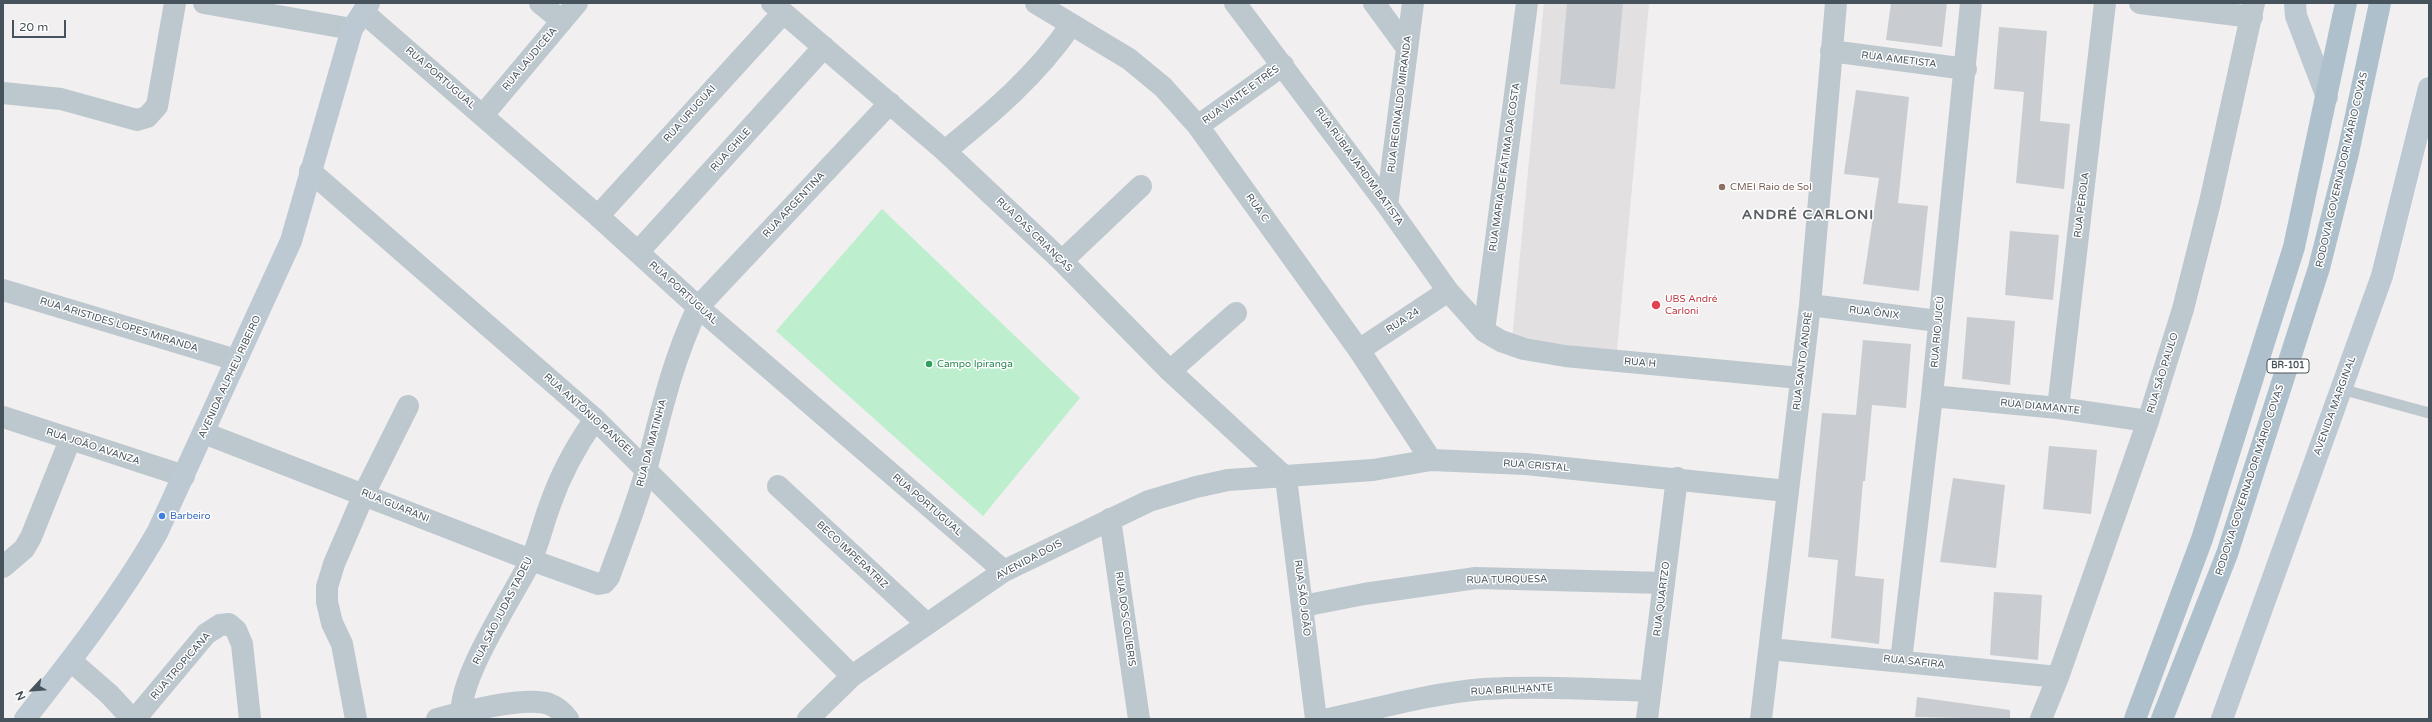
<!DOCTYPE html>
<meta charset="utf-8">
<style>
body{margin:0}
#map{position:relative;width:2432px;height:722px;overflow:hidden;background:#f1efef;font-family:"Varela Round",sans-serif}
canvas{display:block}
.frame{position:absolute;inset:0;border:4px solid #47535c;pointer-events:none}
.north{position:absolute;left:12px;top:670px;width:40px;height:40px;-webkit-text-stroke:3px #fff;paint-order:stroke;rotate:244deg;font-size:11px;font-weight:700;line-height:16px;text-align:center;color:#47535c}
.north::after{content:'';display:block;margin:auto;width:14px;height:18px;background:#47535c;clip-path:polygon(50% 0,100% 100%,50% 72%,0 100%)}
.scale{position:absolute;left:12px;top:20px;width:54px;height:18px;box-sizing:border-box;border:2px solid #47535c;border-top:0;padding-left:5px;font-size:12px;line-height:14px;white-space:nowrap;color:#47535c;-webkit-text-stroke:3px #fff;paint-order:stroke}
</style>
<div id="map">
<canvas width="2432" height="722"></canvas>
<div class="frame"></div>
<div class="north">N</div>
<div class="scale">20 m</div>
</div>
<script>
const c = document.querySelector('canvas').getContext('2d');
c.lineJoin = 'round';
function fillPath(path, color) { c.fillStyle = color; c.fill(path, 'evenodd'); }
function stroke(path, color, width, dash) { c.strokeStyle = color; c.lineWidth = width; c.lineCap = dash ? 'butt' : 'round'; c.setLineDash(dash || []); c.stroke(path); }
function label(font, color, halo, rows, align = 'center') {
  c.font = font + ' "Varela Round",sans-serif'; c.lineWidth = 3; c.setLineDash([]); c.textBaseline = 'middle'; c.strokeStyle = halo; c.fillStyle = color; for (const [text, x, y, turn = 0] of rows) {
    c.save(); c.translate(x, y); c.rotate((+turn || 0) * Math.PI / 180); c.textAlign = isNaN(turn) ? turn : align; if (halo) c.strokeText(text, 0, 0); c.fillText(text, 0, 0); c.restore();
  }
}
const education = new Path2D(`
 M1544,3H1649L1617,350L1512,340Z`);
const green = new Path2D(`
 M882,209L1080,398L983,516L776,331Z`);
const building = new Path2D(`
 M1567,3H1623L1615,89L1560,84Z
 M1891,3H1947L1942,47L1886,40Z
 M1999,27L2047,31L2040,121L2070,124L2064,189L2016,183L2024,92L1994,89Z
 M1856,90L1909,97L1898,203L1928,206L1919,291L1863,284L1879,178L1844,174Z
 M2010,231L2059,235L2053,300L2005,295Z
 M1967,317L2015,321L2010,385L1962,379Z
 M1863,340L1911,344L1906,408L1872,405L1865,481H1863L1855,576L1884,579L1879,644L1831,638L1838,560L1808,557L1822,413L1856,415Z
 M2049,446L2097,450L2091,514L2043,509Z
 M1953,478L2005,485L1996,568L1940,562Z
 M1994,592L2042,595L2038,660L1990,655Z
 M1917,697L2010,710V719L1915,717Z`);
const lane = new Path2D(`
 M2341,389L2429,413`);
const street = new Path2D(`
 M204,3L352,29
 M540,3L562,21
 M772,3L945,151L1062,261L1170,371L1286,478
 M1036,3L1129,59L1163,87L1198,126L1359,350L1431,460
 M1235,3L1387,205L1448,291L1484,331L1501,341L1524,349L1565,356L1800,378
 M1374,3L1407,48
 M2140,3L2252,17
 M363,12L598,216L698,307L1004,571
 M1831,51L1966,69
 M3,93L61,99L137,120L147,117L157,106L175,3
 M483,115L577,3
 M1198,126L1283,65
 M945,151C992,113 1037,75 1071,25
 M310,171L595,419L852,676
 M1387,205L1413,3
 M598,216L783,13
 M638,252L824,47
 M1062,261L1141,186
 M3,290L236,360
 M1810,305L1938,321
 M1484,331L1527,3
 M1359,350L1448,291
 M1170,371L1236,313
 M1932,396L2058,408L2148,421
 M2058,408L2105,3
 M3,417L184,476
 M204,433L531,560L598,584L604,583L609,577C622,541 637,504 647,467C661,412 673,359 698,307L890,103
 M1286,478L1316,719
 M778,486L927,624
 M1110,519L1139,719
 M3,567L24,549L31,537L70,440
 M1303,606L1364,594L1476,578L1664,583
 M1770,649L2058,677
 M71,661L109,694L132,719
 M1901,661L1932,396L1971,3
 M135,719L206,634L220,625L229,624L236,630L242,644L250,719
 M356,719L342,644L332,623L327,602V587L334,564L364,494L408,406
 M437,719C461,712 526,696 549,704C557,707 563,712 568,719
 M462,719C455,682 512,598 530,562C539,544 543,523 550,505C561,473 576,446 595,419
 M808,719L852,676L1004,571L1149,501L1196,487L1228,480L1373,470L1431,460L1526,464L1787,491
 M1329,719C1380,708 1432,693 1484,689C1539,686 1595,689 1650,691
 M1647,719L1677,478
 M1761,719L1810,305L1836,3
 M2041,719L2058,677L2148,421L2183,309L2210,202L2254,3`);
const secondary = new Path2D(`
 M2295,3L2296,16L2327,97
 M25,719C72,659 119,599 157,533L291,241L352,29L369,3
 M2222,719L2382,276L2429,88`);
const primary = new Path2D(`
 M2135,719L2202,539L2294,247L2346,3
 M2162,719L2227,554L2319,268L2348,153L2380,3`);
const markers = [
 [1722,187,4,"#8d6e63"],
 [1656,305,5,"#e0444e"],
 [929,364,4,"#2e9e5b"],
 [162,516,4,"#3f7fe0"]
];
const shields = [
 [2288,366,42]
];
const shieldNames = [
 ["BR-101",2288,366]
];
const streetNames = [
 ["RUA LAUDICÉIA",530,59,-50],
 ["RUA AMETISTA",1899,60,7],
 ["RUA PORTUGUAL",440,78,41],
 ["RUA VINTE E TRÊS",1241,95,-36],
 ["RUA REGINALDO MIRANDA",1400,104,-83],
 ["RUA URUGUAI",690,114,-48],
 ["RUA CHILE",731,150,-48],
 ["RUA RÚBIA JARDIM BATISTA",1359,167,54],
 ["RUA MARIA DE FÁTIMA DA COSTA",1505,167,-82],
 ["RODOVIA GOVERNADOR MÁRIO COVAS",2342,170,-77],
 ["RUA ARGENTINA",794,205,-47],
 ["RUA PÉROLA",2082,205,-83],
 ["RUA C",1257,208,55],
 ["RUA DAS CRIANÇAS",1034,235,44],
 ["RUA PORTUGUAL",683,293,42],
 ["RUA ÔNIX",1874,313,7],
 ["RUA 24",1403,321,-33],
 ["RUA ARISTIDES LOPES MIRANDA",119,325,17],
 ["RUA RIO JUCÚ",1938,332,-85],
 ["RUA SANTO ANDRÉ",1803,361,-83],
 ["RUA H",1640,363,5],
 ["RUA SÃO PAULO",2163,373,-73],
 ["AVENIDA ALPHEU RIBEIRO",230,377,-65],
 ["AVENIDA MARGINAL",2335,406,-70],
 ["RUA DIAMANTE",2040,407,6],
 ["RUA ANTÔNIO RANGEL",589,415,42],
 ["RUA DA MATINHA",652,443,-75],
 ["RUA JOÃO AVANZA",93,447,18],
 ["RUA CRISTAL",1536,466,4],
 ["RODOVIA GOVERNADOR MÁRIO COVAS",2250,480,-72],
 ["RUA PORTUGUAL",927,505,41],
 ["RUA GUARANI",395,506,22],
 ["BECO IMPERATRIZ",852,555,43],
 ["AVENIDA DOIS",1029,560,-28],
 ["RUA TURQUESA",1507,580,-1],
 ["RUA SÃO JOÃO",1302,598,83],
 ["RUA QUARTZO",1662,599,-83],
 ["RUA SÃO JUDAS TADEU",503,611,-63],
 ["RUA DOS COLIBRIS",1125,619,82],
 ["RUA SAFIRA",1914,662,6],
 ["RUA TROPICANA",181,666,-49],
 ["RUA BRILHANTE",1512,690,-3]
];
const educationNames = [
 ["CMEI Raio de Sol",1730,187]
];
const healthNames = [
 ["UBS André",1665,299],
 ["Carloni",1665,311]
];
const leisureNames = [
 ["Campo Ipiranga",937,364]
];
const shopNames = [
 ["Barbeiro",170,516]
];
const districtNames = [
 ["ANDRÉ CARLONI",1808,215]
];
fillPath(education, '#e2e0e1');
fillPath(green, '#bdeece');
fillPath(building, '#c9ccd1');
stroke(lane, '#bdc7ce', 11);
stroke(street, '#bdc7ce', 22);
stroke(secondary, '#bcc8d2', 22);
stroke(primary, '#afc0cd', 22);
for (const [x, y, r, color] of markers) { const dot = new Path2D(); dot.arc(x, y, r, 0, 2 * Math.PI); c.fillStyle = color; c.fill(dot); stroke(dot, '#fff', 1.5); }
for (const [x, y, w] of shields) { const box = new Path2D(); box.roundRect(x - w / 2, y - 7, w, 14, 3); c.fillStyle = '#fff'; c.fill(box); stroke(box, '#47535c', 1); }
label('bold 9px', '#47535c', null, shieldNames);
label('10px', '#47535c', '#fff', streetNames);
label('10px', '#785e54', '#fff', educationNames, 'left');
label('10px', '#be3a42', '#fff', healthNames, 'left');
label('10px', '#27864d', '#fff', leisureNames, 'left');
label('10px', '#366cbe', '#fff', shopNames, 'left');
c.letterSpacing = '1px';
label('bold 14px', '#5b5f64', '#fff', districtNames);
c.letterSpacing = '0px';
</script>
